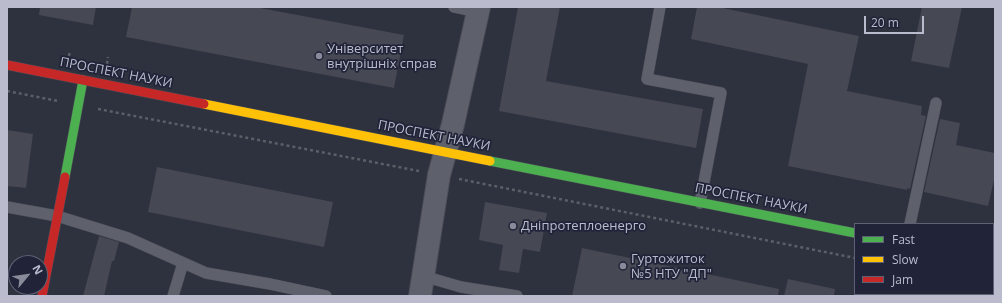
<!DOCTYPE html>
<meta charset="utf-8">
<style>
body{margin:0}
#map{position:relative;width:1002px;height:303px;overflow:hidden;background:#2e313e;font-family:"Open Sans",sans-serif}
canvas{display:block}
.frame{position:absolute;inset:0;border:8px solid #babccd;pointer-events:none}
.legend{position:absolute;left:854px;top:223px;width:140px;height:72px;box-sizing:border-box;background:#212439;border:1px solid #5e6174;margin:0;padding:5px 7px;list-style:none;font-size:12px;color:#babccd}
.legend li{display:flex;align-items:center;gap:8px;height:20px}
.legend b{width:20px;border:1px solid #5e6174}
.north{position:absolute;left:8px;top:255px;width:40px;height:40px;box-sizing:border-box;background:#212439;border:1px solid #5e6174;border-radius:50%;rotate:61deg;font-size:11px;font-weight:700;line-height:16px;text-align:center;color:#babccd}
.north::after{content:'';display:block;margin:auto;width:14px;height:18px;background:#898b9b;clip-path:polygon(50% 0,100% 100%,50% 72%,0 100%)}
.scale{position:absolute;left:864px;top:16px;width:60px;height:18px;box-sizing:border-box;border:2px solid #babccd;border-top:0;padding-left:5px;font-size:12px;line-height:14px;white-space:nowrap;color:#babccd;-webkit-text-stroke:3px #212439;paint-order:stroke}
</style>
<div id="map">
<canvas width="1002" height="303"></canvas>
<div class="frame"></div>
<ul class="legend">
<li><b style="height:5px;background:#4caf50"></b>Fast</li>
<li><b style="height:5px;background:#ffc107"></b>Slow</li>
<li><b style="height:5px;background:#c62828"></b>Jam</li>
</ul>
<div class="north">N</div>
<div class="scale">20 m</div>
</div>
<script>
const c = document.querySelector('canvas').getContext('2d');
c.lineJoin = 'round';
function fillPath(path, color) { c.fillStyle = color; c.fill(path, 'evenodd'); }
function stroke(path, color, width, dash) { c.strokeStyle = color; c.lineWidth = width; c.lineCap = dash ? 'butt' : 'round'; c.setLineDash(dash || []); c.stroke(path); }
function label(font, color, halo, rows, align = 'center') {
  c.font = font + ' "Open Sans",sans-serif'; c.lineWidth = 3.5; c.setLineDash([]); c.textBaseline = 'middle'; c.strokeStyle = halo; c.fillStyle = color; for (const [text, x, y, turn = 0] of rows) {
    c.save(); c.translate(x, y); c.rotate((+turn || 0) * Math.PI / 180); c.textAlign = isNaN(turn) ? turn : align; if (halo) c.strokeText(text, 0, 0); c.fillText(text, 0, 0); c.restore();
  }
}
const building = new Path2D(`
 M40,7H96L93,25L39,15Z
 M132,7H255L404,35L394,88L126,37Z
 M518,7H560L546,81L703,109L696,148L499,111Z
 M697,7H718L859,36L847,91L922,106L921,115L926,116L910,189L907,188V190L788,166L808,64L691,39Z
 M922,7H962L949,68L911,61Z
 M940,119L960,123L956,145L995,153V176L988,206L924,192Z
 M7,130L33,134L26,188L7,186Z
 M157,167L333,202L324,247L148,212Z
 M485,202L547,213L540,252L523,249L519,273L499,270L503,245L479,240Z
 M99,236L119,242L114,261H112L104,296H83Z
 M582,248L779,289L778,296H572Z
 M788,279L835,289L834,296H784Z`);
const path = new Path2D(`
 M69,56L70,50
 M107,64L108,57
 M7,91L58,101
 M98,109L419,171
 M459,179L855,258
 M993,284L995,285`);
const lane = new Path2D(`
 M454,7L478,12
 M660,7L647,79L721,93L700,203
 M7,207L57,216L128,238L206,273L270,284L326,296
 M910,224L936,103
 M423,276L461,287L517,296
 M173,296L183,263`);
const street = new Path2D(`
 M420,296L439,175L453,124L479,7
 M897,296V294`);
const fast = new Path2D(`
 M490,161L855,233
 M65,177L83,80
 M993,260H995`);
const slow = new Path2D(`
 M204,104L490,161`);
const jam = new Path2D(`
 M7,65L204,104
 M42,296L65,177`);
const markers = [
 [319,56,4,"#898b9b"],
 [513,226,4,"#898b9b"],
 [623,266,4,"#898b9b"]
];
const poiNames = [
 ["Університет",327,49],
 ["внутрішніх справ",327,64],
 ["Дніпротеплоенерго",521,226],
 ["Гуртожиток",631,259],
 ["№5 НТУ \"ДП\"",631,274]
];
const streetNames = [
 ["ПРОСПЕКТ НАУКИ",116,73,11],
 ["ПРОСПЕКТ НАУКИ",434,136,11],
 ["ПРОСПЕКТ НАУКИ",751,199,11]
];
fillPath(building, '#464853');
stroke(lane, '#4b4d57', 12);
stroke(street, '#4b4d57', 24);
stroke(fast, '#4b4d57', 10);
stroke(slow, '#4b4d57', 10);
stroke(jam, '#4b4d57', 10);
stroke(path, '#5c5f67', 2.5, [3, 3]);
stroke(lane, '#5e606b', 11);
stroke(street, '#5e606b', 22);
stroke(fast, '#4caf50', 9);
stroke(slow, '#ffc107', 9);
stroke(jam, '#c62828', 9);
for (const [x, y, r, color] of markers) { const dot = new Path2D(); dot.arc(x, y, r, 0, 2 * Math.PI); c.fillStyle = color; c.fill(dot); stroke(dot, '#212439', 1.5); }
label('13px', '#babccd', '#212439', poiNames, 'left');
label('13px', '#babccd', '#212439', streetNames);
</script>
